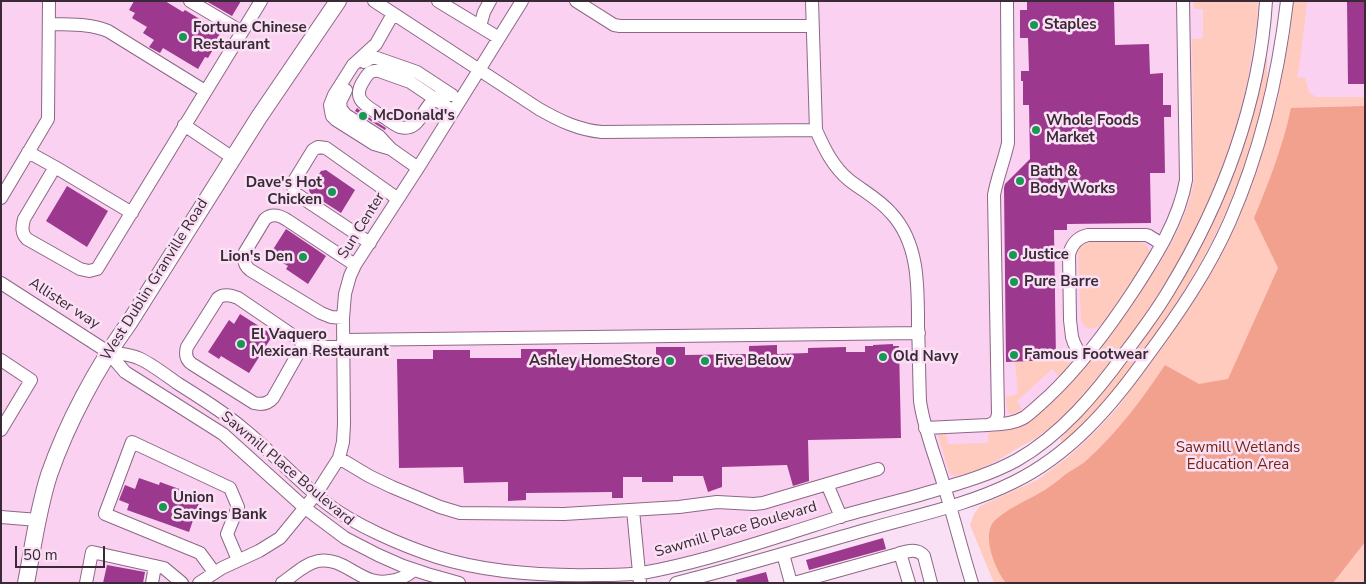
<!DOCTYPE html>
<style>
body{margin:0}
#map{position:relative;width:1366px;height:584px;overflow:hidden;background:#fae0f4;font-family:"Nunito Sans",sans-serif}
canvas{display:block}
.frame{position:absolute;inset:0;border:2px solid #3a2a37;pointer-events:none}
.scale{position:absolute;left:15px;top:546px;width:90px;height:22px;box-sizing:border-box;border:2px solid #3a2a37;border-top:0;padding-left:6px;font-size:15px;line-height:18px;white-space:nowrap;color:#3a2a37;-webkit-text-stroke:4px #fae0f4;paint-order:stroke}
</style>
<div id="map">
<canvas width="1366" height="584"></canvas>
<div class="frame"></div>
<div class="scale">50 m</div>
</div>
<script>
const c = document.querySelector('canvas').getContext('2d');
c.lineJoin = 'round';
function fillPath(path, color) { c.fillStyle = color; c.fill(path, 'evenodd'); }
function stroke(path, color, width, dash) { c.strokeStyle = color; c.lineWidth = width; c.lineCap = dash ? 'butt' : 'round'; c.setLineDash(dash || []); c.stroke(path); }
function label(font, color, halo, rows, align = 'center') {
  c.font = font + ' "Nunito Sans",sans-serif'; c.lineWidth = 5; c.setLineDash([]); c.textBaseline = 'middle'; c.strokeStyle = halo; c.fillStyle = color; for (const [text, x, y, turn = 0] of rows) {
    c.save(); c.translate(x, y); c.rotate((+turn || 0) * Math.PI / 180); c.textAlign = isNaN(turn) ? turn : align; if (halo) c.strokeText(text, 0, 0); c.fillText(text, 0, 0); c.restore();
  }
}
const built = new Path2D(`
 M1,1H1258L1255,31L1247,85L1235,132L1221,172L1182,256L1155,301L1059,420L1038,436L998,461L963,475L945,488L676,566L573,576L572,583H1Z
 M1293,1H1365V97L1278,98L1290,33Z`);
const green = new Path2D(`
 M1196,1H1257C1260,19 1253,43 1251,61C1235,158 1192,247 1137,327C1109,366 1079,407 1039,436C1033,440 1026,444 1019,447C999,460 978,473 954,476L949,472L938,435L939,432L946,433L948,444L988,443V434L991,432C1007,431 1021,428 1034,418C1068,392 1093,358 1117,324C1147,284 1187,230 1194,180L1192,39L1203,38V9H1194L1193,6Z
 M1293,1H1307L1302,47L1297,77L1305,78L1309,92L1316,97H1365V583H994L970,525L974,514L980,506L1037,480L1068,457L1096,431L1118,407L1167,341L1238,221L1278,98L1290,33Z
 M1265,59H1267C1267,69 1268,80 1266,90C1263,111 1256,132 1249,152C1225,226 1187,293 1141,355C1130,369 1120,384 1109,398C1095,414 1079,428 1063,443L1060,439L1094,403L1118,371L1169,301L1195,259L1224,198L1238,163L1251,120Z
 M1091,241C1102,241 1137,239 1145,244C1149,247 1149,250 1149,255L1104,322C1096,329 1086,333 1081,320L1078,256C1079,247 1082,244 1091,241Z
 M1056,354H1066L1069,355L1071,360L1066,370L1059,376L1052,369L1017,401L1022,409L1012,415C1005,411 1007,404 1006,397L1018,394L1015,361L1055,360Z`);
const forest = new Path2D(`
 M1365,106V542L1333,583H1006C996,571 984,541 991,526C997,513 1032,498 1045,490C1052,485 1059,480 1066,474C1073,469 1082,465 1088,459C1118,432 1143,398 1165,365L1199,384L1228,379L1278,268L1254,218C1269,182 1283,146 1291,108Z`);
const building = new Path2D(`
 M134,1H165L183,12L185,10L221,32L212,47L214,48L208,58L205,57L198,69L163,48L160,53L149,47L154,40L143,33L147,27L132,18L135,13L129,10Z
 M206,1H241L232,16Z
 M1027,1H1114L1115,45L1149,44L1150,74L1163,73V105H1171V117H1164L1165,173H1150L1151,223L1067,224V230H1054L1056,360L1006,362L1004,188L1005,184L1030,159L1029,105H1023V81H1021V71H1029L1028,38H1020V10H1027Z
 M1347,1H1365V84H1348Z
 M357,108L365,115L386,128L385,130L355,111Z
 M326,170L355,190L341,213L310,193L309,190L321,171Z
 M67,186L108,211L87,247L46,221Z
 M286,229L326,256L308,284L286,269L288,266L283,263L285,259L272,251Z
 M240,314L273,335L249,373L221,356L219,359L208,352L229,320L234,324Z
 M893,344V346H899L901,438L808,440L809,481L793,486L787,465L722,467V487L708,492L703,476H673V482H642V477H623V498H612V492L526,493V500L508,501V482L464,483L463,467L399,468L397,359H433V350H470V358H521V349H557V357L656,355V347H685V355L749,354V346L777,345V354L808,353V348L846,347V352H865V346H873V345Z
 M139,478L159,485L160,482L182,490L180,493L200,500L189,532L127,510L129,504L119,500L125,485L135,489Z
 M883,538L886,549L809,570L806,560Z
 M107,565L145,572L143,583H103Z
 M766,572L769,583H737L736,580Z`);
const minor = new Path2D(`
 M190,1L242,32
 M374,1L539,109C560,121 579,130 602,132L816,130
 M438,1L499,38
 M576,1L614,25L620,26H812
 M812,1L816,130C824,148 833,167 849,180C863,191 879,199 891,213C919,243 918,286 918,325C919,350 919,376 920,401C924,430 936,458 944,486C954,518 962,551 972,583
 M393,14L376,44L353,65L334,95L330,105L331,111L332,116L336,120L374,144L391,149L418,168
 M49,24C69,25 89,23 108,31L205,91
 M480,26L484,12L490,1
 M364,62L371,58H377L417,72L452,95
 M346,90L340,102L341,109L346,115L379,136L391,149
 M452,95C421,91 426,134 400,127C393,124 386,118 380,115C365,105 351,99 364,80C368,73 371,70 379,71L410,82L453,111
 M184,125L233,158
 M28,152L55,167L24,219C22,227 21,233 27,239L80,269L89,271L97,269L261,1
 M55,167L132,213
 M1,198L48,119L49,1
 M370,243L295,193L293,187L294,181L313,150L318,147L326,148L398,199
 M1,283L108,352L125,372L223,434L305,508L345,538L378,555L403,566L427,574L459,583
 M343,318L331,317L321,313L250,270C244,265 243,259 245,252L265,219C272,213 279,215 287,220L355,265
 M343,340L919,333
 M304,343L273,398C268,404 262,405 254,403L192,364C186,360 185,354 187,347L218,298C224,293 231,295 238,298L304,343L310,347H343
 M108,352C118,354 129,354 138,358C149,362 167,376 177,383C201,398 225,413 246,431C274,454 298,481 326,503C354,525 403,546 437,557C488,573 543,576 596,575C612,575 627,575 642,573C693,564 742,548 790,533C808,527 825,522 842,516C866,509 891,503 916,496C950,486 986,477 1017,460C1061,435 1096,393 1125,353C1141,332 1156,312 1169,290C1222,203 1260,103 1266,1
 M1085,357L1077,349L1074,343L1072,337L1070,320L1069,254C1072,244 1078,237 1088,235H1146L1149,236L1162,244
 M1,360L31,380L1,430
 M988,425C1000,424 1014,424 1025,417C1033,411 1040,404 1048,397C1082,365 1109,328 1134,290C1156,256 1179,220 1186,180L1183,1
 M925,428L988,425C995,423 997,420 998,414L994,195C997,178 1004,161 1008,143L1007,1
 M339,458L369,476L392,487L440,507L460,513L564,514L679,507L717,502L754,504L763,503L878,469
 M827,484L841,517
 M633,510L640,583
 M1,517L38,520
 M900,553L909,583
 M783,554L791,583
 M214,572L200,553L105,514L132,442L230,488L238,507L227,534L238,560
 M86,583L92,552L164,568L182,583
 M152,583L155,566
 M199,583L222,568L259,551L280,538L316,494L339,458L343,442L344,424L343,318L345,294L350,276L355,265L418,168L522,1
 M282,583C293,576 304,564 318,561C338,557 353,574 371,580C377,582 384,582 390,581C400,580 407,576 414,570
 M676,583C741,567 805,547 869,529C918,515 968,505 1014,482C1069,455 1110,408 1145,359C1177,316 1208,271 1230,221C1261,150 1278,78 1287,1
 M794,583L898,554C908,551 917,548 924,556L931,583`);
const major = new Path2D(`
 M26,583C33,547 38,509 49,475C67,423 97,367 129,323L259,117L338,1`);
const markers = [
 [1034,25,5,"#189755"],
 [183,37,5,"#189755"],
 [363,116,5,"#189755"],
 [1036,130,5,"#189755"],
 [1020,181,5,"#189755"],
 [332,192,5,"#189755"],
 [1013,255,5,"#189755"],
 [303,257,5,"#189755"],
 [1014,282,5,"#189755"],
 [241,344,5,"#189755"],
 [1014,355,5,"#189755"],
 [883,357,5,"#189755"],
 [670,361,5,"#189755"],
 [705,361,5,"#189755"],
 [163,507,5,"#189755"]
];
const poiNames = [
 ["Staples",1044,25],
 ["Fortune Chinese",193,28],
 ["Restaurant",193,45],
 ["McDonald's",373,116],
 ["Whole Foods",1046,121],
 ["Market",1046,138],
 ["Bath &",1030,172],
 ["Body Works",1030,189],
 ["Dave's Hot",322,183,"right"],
 ["Chicken",322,200,"right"],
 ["Justice",1023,255],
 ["Lion's Den",293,257,"right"],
 ["Pure Barre",1024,282],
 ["El Vaquero",251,335],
 ["Mexican Restaurant",251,352],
 ["Famous Footwear",1024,355],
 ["Old Navy",893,357],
 ["Ashley HomeStore",660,361,"right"],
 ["Five Below",715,361],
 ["Union",173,498],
 ["Savings Bank",173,515]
];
const streetNames = [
 ["Sun Center",362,226,-58],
 ["West Dublin Granville Road",155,280,-58],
 ["Allister way",64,304,33],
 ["Sawmill Place Boulevard",287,469,40],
 ["Sawmill Place Boulevard",736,530,-16]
];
const parkNames = [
 ["Sawmill Wetlands",1238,448],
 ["Education Area",1238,465]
];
fillPath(built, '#fad1f1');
fillPath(green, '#ffcbbf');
fillPath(forest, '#f1a18e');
fillPath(building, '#9c388e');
stroke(minor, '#8d6786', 14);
stroke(major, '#8d6786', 18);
stroke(minor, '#fff', 12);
stroke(major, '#fff', 16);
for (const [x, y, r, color] of markers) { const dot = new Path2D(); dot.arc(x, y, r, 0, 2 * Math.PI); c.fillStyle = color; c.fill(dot); stroke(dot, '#fae0f4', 2); }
label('bold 15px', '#3a2a37', '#fae0f4', poiNames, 'left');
label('15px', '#3a2a37', '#fae0f4', streetNames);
label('15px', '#762412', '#fae0f4', parkNames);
</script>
